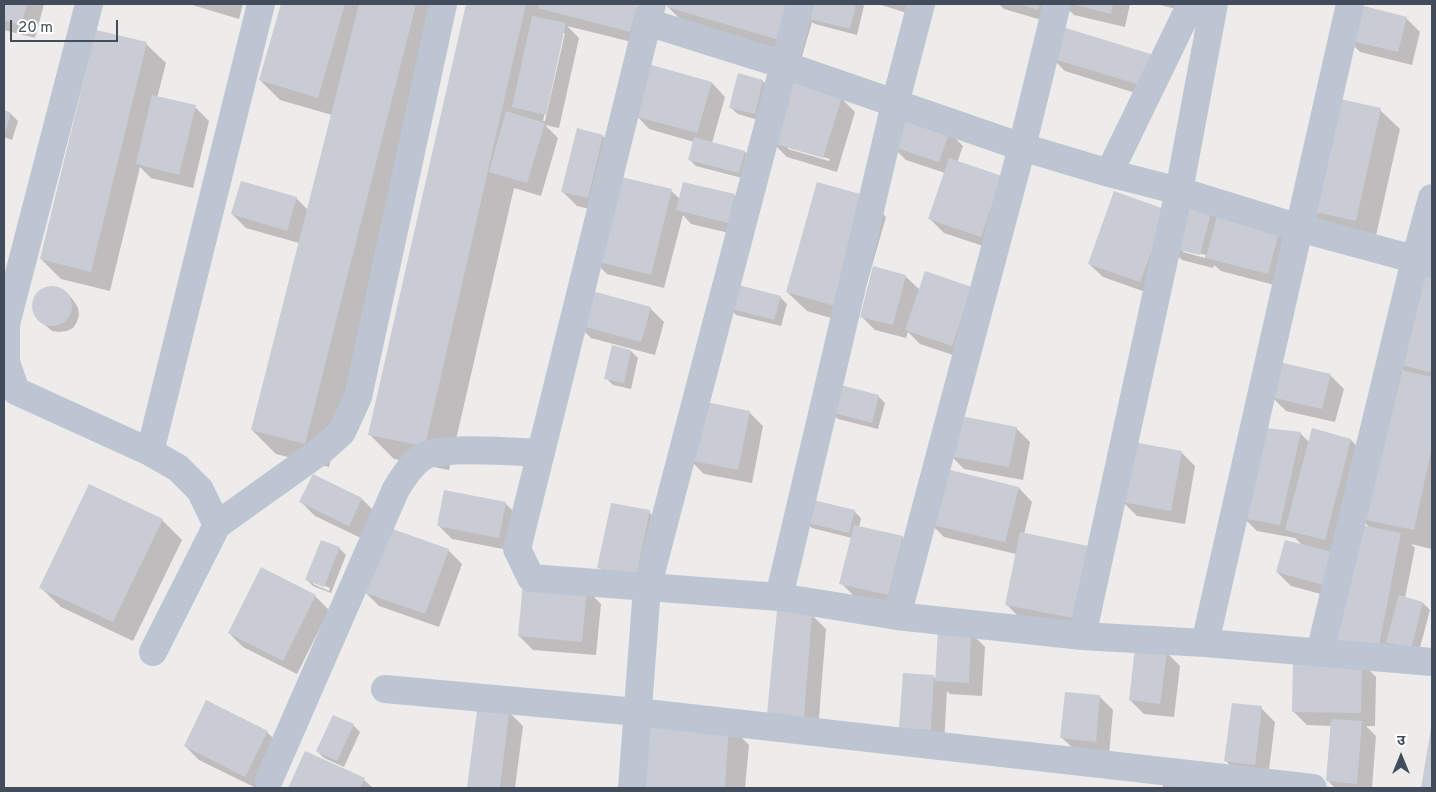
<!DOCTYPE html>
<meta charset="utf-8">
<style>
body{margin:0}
#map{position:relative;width:1436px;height:792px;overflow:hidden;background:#eeebeb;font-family:Overpass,"Noto Sans Devanagari",sans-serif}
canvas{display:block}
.frame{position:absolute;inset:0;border:5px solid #424c5a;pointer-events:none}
.north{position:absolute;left:1376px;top:732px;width:50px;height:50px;-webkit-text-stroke:4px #fff;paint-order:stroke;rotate:0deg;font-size:14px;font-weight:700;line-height:20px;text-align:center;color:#424c5a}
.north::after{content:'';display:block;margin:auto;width:18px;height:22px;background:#424c5a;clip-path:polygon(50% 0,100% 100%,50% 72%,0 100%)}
.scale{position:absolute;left:10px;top:20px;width:108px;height:22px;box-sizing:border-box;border:2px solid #424c5a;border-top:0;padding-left:6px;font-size:15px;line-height:18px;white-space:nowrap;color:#424c5a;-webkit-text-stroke:4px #fff;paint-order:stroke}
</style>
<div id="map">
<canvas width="1436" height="792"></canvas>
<div class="frame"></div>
<div class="north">उ</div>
<div class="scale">20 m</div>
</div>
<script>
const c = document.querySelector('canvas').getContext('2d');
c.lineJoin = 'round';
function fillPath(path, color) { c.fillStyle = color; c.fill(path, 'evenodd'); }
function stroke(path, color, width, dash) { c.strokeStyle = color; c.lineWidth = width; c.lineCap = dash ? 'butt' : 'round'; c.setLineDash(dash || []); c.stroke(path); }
const shadow = new Path2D(`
 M4,4H44L35,38L4,30Z
 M189,4H243L239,19Z
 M283,4H446L329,467L276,454L252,430L299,243L246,228L232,214L296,198L308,210L332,115L280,100L260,80Z
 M467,4H626L637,7L651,20L644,45L567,26L579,38L559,128L545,125L558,138L541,196L514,188L449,470L394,459L370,435ZM562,33H565L545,121H543Z
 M669,4H862L864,6L857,35L815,24L812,22L801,60L688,27L668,7Z
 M878,4H931L926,19Z
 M999,4H1058L1052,23L1004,9Z
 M1063,4H1130L1125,27L1074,15Z
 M1156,4H1200L1197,14Z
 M1406,18L1420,32L1412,65L1360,52L1346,38Z
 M146,44L166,63L157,98L195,107L209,121L193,188L151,178L140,167L110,291L61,279L41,259Z
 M1153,56L1158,100L1065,71L1051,57Z
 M763,81L770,88L761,121L738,114L731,108Z
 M712,83L725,97L712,143L745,152L751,159L746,179L696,166L689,159L694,142L649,129L636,115Z
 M841,98L855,112L837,172L787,157L773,143ZM788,147L830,159L829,161L788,149Z
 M1380,110L1400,129L1375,240L1327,229L1307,209Z
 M4,111L11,114L18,121L12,140L4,137Z
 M949,132L963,146L957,163L1001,177L995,250L944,233L930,219L945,173L906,160L892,146Z
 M603,136L617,150L602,212L577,206L563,192Z
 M671,191L680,199L734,195L748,209L742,236L691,224L683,215L664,288L607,274L593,260Z
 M866,197L886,217L855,325L807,311L787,292Z
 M1179,202L1280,229L1294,243L1282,287L1221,271L1214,265L1213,268L1182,260L1171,249L1154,295L1103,277L1089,264ZM1183,249L1206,255L1205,258L1183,252Z
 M1432,274V549L1411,544L1415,548L1405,598L1423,603L1430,610L1418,655L1392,664L1343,600L1291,586L1277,572L1303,546L1295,538L1257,531L1243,517L1300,433L1309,442L1313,430L1351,440L1365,454L1339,553L1370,528L1359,517L1405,372L1396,363Z
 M905,276L920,290L971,288L965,359L920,344L908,332L906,338L875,330L862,317Z
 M54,287L60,289L67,293L74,301L78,308L79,315L77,322L73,328L67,331L59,332L52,331L38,319L35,312L34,305L35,298L40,292L46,288Z
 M780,297L787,304L781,326L736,315L730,308Z
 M650,308L664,322L655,355L591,338L577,324Z
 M631,351L638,358L631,389L613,385L606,378Z
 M1330,375L1344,389L1335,422L1286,411L1272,397Z
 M878,396L885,403L878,429L838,419L831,412Z
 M749,412L763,426L752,483L704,474L690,460Z
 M1016,428L1030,442L1023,480L964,469L950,455Z
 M1181,452L1195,466L1185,524L1137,516L1123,502Z
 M313,476L362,499L376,513L363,539L315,516L301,502Z
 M1019,488L1032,502L1024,534L1087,631L1020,618L1006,604L1016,554L944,537L930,523Z
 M505,503L519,517L513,551L452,539L439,526Z
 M854,511L861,518L859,527L902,537L916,551L901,608L855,597L841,583L852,538L812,528L805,521Z
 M649,512L663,526L650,589L613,581L599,567Z
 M162,520L182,540L133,641L61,607L41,588Z
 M339,548L346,555L331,593L313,586L306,579ZM313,581L330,588L329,591L313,584Z
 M448,550L462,564L439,627L379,606L365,592Z
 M587,590L601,604L596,655L533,650L519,636Z
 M315,596L329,610L297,674L243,647L229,633Z
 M812,615L826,629L818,730L782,728Z
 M971,633L985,647L982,696L950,694L947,691L944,743L901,727L933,676L936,679Z
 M1166,652L1180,666L1174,717L1144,714L1130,700Z
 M1362,663L1376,677L1375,726H1366L1376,736L1372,788H1335L1327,780L1331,726L1307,725L1293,711Z
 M1099,696L1113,710L1109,755L1076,751L1062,738Z
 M479,704L509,712L523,726L515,788H468Z
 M1261,708L1275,722L1268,778L1240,775L1226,761Z
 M353,725L360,732L344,767L324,758L317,751Z
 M729,725L749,745L745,788H638Z
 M1432,729V788H1423Z
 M267,732L281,746L260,788H256L199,760L185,746Z
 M305,753L364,780L373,788H289Z
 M1163,776L1198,788H1163Z`);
const building = new Path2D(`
 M4,4H27L21,25L4,20Z
 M281,4H345L318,98L259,80Z
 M359,4H416L305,444L251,430Z
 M466,4H526L425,446L368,435Z
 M539,4H631L637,5L630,32L538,8Z
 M668,4H792L782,41L667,7Z
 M810,4H856L850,29L806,18Z
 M1020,4H1040L1038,10Z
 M1072,4H1113L1111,14Z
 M1356,4L1407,17L1398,52L1344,39Z
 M532,16L566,23L546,115L512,107Z
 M1059,26L1154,55L1144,86L1050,58Z
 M96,30L147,42L91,272L40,259Z
 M648,64L712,82L697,133L634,116Z
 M738,73L763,80L755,114L729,108Z
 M790,81L842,97L823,158L772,143Z
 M152,95L196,105L179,175L136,164Z
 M1331,97L1381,108L1356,221L1306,210Z
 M4,110L11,113L4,136Z
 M506,111L545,123L527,183L489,172Z
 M901,114L950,131L939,162L890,146Z
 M577,128L603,135L588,198L561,192Z
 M694,137L745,151L739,173L688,160Z
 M949,158L1002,176L981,237L928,219Z
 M613,175L672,189L651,275L591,260Z
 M241,181L297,197L287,231L231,214Z
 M683,182L735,194L728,223L676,210Z
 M817,182L867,196L835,306L786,292Z
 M1114,191L1167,210L1140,282L1088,264Z
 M1178,201L1212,209L1200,255L1167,247Z
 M1218,212L1280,228L1268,274L1206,258Z
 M873,266L906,275L893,325L860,317Z
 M1418,269L1432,272V373L1394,363Z
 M925,271L972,287L952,346L905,330Z
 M735,284L781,296L774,320L728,308Z
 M32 306a20 20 0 1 1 40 0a20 20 0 1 1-40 0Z
 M585,289L651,307L641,342L575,324Z
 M612,345L631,350L624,383L604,379Z
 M1279,362L1331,374L1322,409L1271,397Z
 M1392,368L1432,377V447L1414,530L1357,518Z
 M837,384L879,395L872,423L830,412Z
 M701,401L750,411L738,470L689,460Z
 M956,415L1017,427L1009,467L949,456Z
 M1266,428L1301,432L1280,525L1242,518Z
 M1312,428L1351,439L1325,540L1285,530Z
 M1133,442L1182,451L1171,511L1122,502Z
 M942,468L1019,487L1005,542L929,524Z
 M313,474L362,498L349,526L299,502Z
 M89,484L163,519L113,622L39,588Z
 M444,490L506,502L499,538L437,526Z
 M809,499L855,510L849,533L804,522Z
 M611,503L650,510L636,576L597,568Z
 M1356,524L1401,533L1378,650L1333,641Z
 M854,525L903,536L888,595L839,584Z
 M387,527L449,549L425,614L363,592Z
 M1020,532L1088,546L1073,618L1005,605Z
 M321,540L340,547L324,587L305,580Z
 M1285,540L1336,553L1327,586L1276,572Z
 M261,567L316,595L283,661L228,633Z
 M523,583L587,589L582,642L518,636Z
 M1399,595L1423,602L1411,649L1386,642Z
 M777,610L812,614L804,717L767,714Z
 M938,630L971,631L969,683L935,681Z
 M1135,647L1167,651L1160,704L1129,700Z
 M1293,661L1362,662L1361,713L1292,712Z
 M903,673L934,675L931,730L899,728Z
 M1065,692L1100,695L1096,742L1060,738Z
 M206,700L268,731L245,777L184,746Z
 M478,703L509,711L500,788H467Z
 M1232,703L1262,706L1255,765L1224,761Z
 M333,715L354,724L337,761L316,751Z
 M642,718L729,724L725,788H637Z
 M1331,719L1362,721L1357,784L1326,781Z
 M1431,728H1432V788H1421Z
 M305,751L365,778L360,788H288Z`);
const minor = new Path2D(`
 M89,4L6,324V362L16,391L150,452L178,468L200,490L217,525
 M652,4L517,549L531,578L779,597L897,616L1082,636L1205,643L1432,662
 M647,22L784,65L1022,147L1109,173L1179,191L1299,228L1432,264
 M1109,173L1191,4
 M150,452L261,4
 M779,597L895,104L921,4
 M897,616L1022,147L1057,4
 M1082,636L1179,191L1214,4
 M1205,643L1350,4
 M153,652L217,525L322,450L342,432L358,397L443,4
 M1320,652L1415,260L1432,198
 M385,689L637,712L1313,788
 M269,780L396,489C403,478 410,466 421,458C439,445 516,452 541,453
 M632,788L647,588L800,4`);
fillPath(shadow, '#0003');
fillPath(building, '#c9ccd4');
stroke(minor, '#bdc5d2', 28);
</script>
